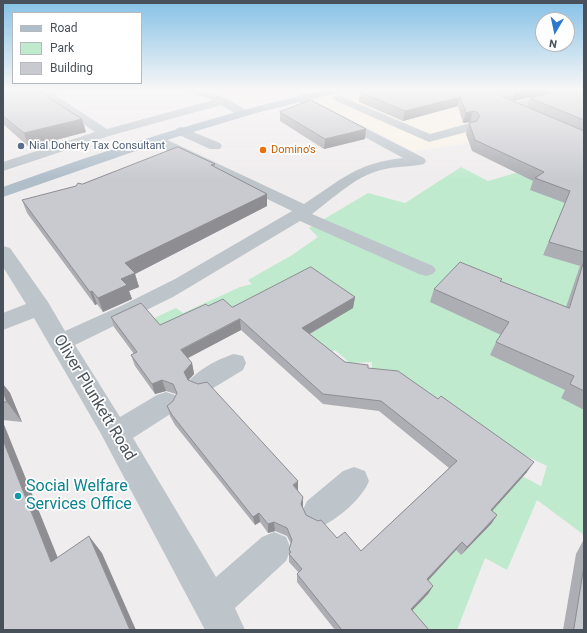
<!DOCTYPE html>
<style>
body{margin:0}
#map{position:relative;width:587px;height:633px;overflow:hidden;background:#f0edee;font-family:Roboto,sans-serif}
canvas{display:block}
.frame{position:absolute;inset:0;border:4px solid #485159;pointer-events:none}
.legend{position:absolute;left:12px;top:12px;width:130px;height:72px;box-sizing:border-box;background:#fff;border:1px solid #b6b9bd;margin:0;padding:5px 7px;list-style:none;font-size:12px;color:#485159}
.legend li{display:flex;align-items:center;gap:8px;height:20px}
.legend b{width:20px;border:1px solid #b6b9bd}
.north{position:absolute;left:535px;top:12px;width:40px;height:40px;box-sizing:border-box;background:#fff;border:1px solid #b6b9bd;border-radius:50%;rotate:189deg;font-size:11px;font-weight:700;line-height:16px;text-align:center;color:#485159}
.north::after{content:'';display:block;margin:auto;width:14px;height:18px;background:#2b78cd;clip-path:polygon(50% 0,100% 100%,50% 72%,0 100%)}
</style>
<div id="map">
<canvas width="587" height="633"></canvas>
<div class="frame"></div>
<ul class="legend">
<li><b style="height:5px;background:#b0beca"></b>Road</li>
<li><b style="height:11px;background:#c0eace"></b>Park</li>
<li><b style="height:11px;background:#c9cad0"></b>Building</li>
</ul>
<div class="north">N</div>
</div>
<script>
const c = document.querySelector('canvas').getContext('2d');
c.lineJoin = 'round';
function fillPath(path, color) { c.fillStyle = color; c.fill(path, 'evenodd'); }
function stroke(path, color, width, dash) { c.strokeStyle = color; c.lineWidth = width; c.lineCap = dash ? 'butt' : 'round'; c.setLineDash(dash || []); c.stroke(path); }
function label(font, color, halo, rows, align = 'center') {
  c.font = font + ' Roboto,sans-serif'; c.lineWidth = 3.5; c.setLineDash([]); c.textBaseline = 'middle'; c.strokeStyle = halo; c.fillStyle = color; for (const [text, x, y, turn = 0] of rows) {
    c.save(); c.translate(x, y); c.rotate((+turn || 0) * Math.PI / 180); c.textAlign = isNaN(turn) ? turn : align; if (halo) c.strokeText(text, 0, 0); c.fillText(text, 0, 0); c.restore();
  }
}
const commercial = new Path2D(`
 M213,90H300L249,102L241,101Z
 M355,90H469L479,141L413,151L333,110L311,101Z`);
const green = new Path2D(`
 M461,167L488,181L519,172L584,199L543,254L580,266L584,358L561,397L584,410V535L537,500L507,570L485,558L457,630H419L410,612L428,594L422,587L456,550L461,555L485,519L499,503L372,379V362L350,363L335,350L323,358L265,310L166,338L150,320L176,308L183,313L240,287L252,284L248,280L292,255L318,237L309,228L368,193L405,203ZM522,454L547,466L541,486L516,473Z`);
const minor = new Path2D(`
 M28,90H47L55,92L57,96L107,129L213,100L188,92L187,90C213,90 226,98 248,111L250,113L248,115C239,118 229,109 221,105L109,136L3,171V162L95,132L49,100L47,96L29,92Z
 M552,94L557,97L556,99L512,109L506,106L508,104Z
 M301,95L424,158L426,161L424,164C410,167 395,166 381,170C354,177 334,198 312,214L433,266L436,270L433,274L426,276L419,274L300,221L173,297L75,345L120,417L157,395L166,392L175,395L179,403L175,411L133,438L216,577L262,537L274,532L286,537L291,549L286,561L235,608L245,630H205L101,434L34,318L3,330V313L26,304L3,267V246L10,248L48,302L65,331L123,305L175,279L292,211L151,143L150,140L151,137H161L304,204C341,180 356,163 403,158L297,100L296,98L297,96Z
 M338,95L430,134L470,123L474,124L476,127L474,130L429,142L334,100L333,98L334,96Z
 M181,127L220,143L222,146L220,149H210L177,134L175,131L177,128Z
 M234,354L243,356L246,363L243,370L210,390L201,393L192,390L188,383C195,371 220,358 234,354Z
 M354,467L365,471L369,481C362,499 336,521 318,528L307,523L302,512L307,501L343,471Z`);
const major = new Path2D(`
 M324,90H342L341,92L256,113L173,138L3,197V187C108,149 215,115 324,90Z`);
const wall = new Path2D(`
 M3,90L82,119L86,132L29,147L3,124Z
 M371,90H584V410L561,398L565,390L490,355L496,342L501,335L430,302L434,289L502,279L501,282L566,307L580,266L543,255L565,203L530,190L533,181L472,151L466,134L469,123L473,122H470L463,123L458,106L403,121L359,102L360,92ZM552,93L530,98L527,107L514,101Z
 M280,112L365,139L324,149L280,121Z
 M215,164V167L267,194V206L135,274L139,287L129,291L132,299L103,312L97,304L95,305L27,213L22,200Z
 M355,297L353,308L310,334L345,362L368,368L527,472L492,511L497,515L491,524L461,555L456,550L428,581L433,586L428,594L412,610L429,630H335L297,582V574L299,573L289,562V550L291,544L287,536L275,531L268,533L260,522L255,525L175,425L170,416L167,406L173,401L177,395L176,394L166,391L155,394L135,366L131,355L134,354L114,327L111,317L160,325L208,306L232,307ZM241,330L323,404L379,411L449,468L361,551L337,538L306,515L303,507V506L298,491L188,380L194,374L192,363L188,358Z
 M3,384L10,393L22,422L3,420Z
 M584,539V630H563L576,554Z`);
const shadedWall = new Path2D(`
 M524,90H553L552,93L512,101L515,92Z
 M460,97L458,106L403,121L405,111Z
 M473,111L470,122L463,123L466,113Z
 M82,119L86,132L29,147L24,133Z
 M366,129L365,139L324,149L325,139Z
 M267,194V206L135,274L139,287L129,291L132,299L103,312L98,298L121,279L125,263Z
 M92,291L97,304L95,305L90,292Z
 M355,297L353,308L302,338V328Z
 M240,319L241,330L184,360L181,350Z
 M192,363L194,374L187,382L184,372Z
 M162,380L166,391L155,394L152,384Z
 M3,384L10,393L22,422L7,402L3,391Z
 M3,422L66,578L51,562L3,440Z
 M534,462L527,472L485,519L491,510Z
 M298,481V491L293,485Z
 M303,497V506L301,513V504Z
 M259,513L260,522L255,525L253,517Z
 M497,515L491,524L461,555L467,547Z
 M274,522L275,531L268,533V524Z
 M89,536L102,553L136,630H130Z
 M462,542L456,550L422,587L427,579Z
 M433,586L428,594L407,616L411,609Z`);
const building = new Path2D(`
 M3,90H37L82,119L24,133L3,116Z
 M371,90H487L584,131V252L549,242L570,191L535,178L544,172L475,140L469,123L477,121L480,116L477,112L473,111L466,113L460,97L405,111L360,92Z
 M511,90H524L515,92Z
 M561,90H584V120L530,98L560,91Z
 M311,100L366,129L325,139L280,112Z
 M178,147L215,164L211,165L267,194L125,263L135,273L121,279L127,285L98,298L92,291L90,292L22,200L76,186L78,183L82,184Z
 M584,261V391L570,384L574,376L496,342L509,322L434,289L460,262L502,279L500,281L569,308Z
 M311,267L355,297L302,328L345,362L368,365V368L398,371L438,399L441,396L534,462L491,510L497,515L467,547L462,542L427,579L433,586L411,609L429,630H342L297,574L302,569L289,554L291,552L289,550L292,540L287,528L274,522L268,524L259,513L253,517L172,415L167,406L173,401L177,393L173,384L162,380L152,384L131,355L137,352L111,317L141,303L160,325L206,304L208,306L223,299L232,307ZM240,319L323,394L381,401L457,461L361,551L345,532L337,538L321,520L318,521L306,515L301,504L303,497L293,485L298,481L207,382L198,384L188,380L184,372L192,363L181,350Z
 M3,391L7,402H3Z
 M3,440L51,562L89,536L130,630H3Z
 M584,566V630H574Z`);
const markers = [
 [21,146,4,"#5c6f8a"],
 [263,150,4,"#e8710a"],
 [18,496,4,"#0f9aa8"]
];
const farServicenames = [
 ["Nial Doherty Tax Consultant",29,146]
];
const farFoodnames = [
 ["Domino's",271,150]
];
const nearStreetnames = [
 ["Oliver Plunkett Road",94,398,59]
];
const nearCulturenames = [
 ["Social Welfare",26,487],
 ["Services Office",26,505]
];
fillPath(commercial, '#faf4e8');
fillPath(green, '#c0eace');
fillPath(minor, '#bdc5cb');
fillPath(major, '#b0beca');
fillPath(wall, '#adaeb3');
fillPath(shadedWall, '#8d8d92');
fillPath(building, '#c9cad0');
stroke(building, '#8d8d92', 1);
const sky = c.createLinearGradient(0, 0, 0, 179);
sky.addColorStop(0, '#85c1e6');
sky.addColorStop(0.5, '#f8f7f7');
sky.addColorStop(1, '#f8f7f700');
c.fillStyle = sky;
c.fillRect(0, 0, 587, 179);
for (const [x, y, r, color] of markers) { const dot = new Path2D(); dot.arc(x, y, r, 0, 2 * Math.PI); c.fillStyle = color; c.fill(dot); stroke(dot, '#fff', 1.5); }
label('11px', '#4e5e75', '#fff', farServicenames, 'left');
label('11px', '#c56008', '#fff', farFoodnames, 'left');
label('16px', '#485159', '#fff', nearStreetnames);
label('16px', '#0d838f', '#fff', nearCulturenames, 'left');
</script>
